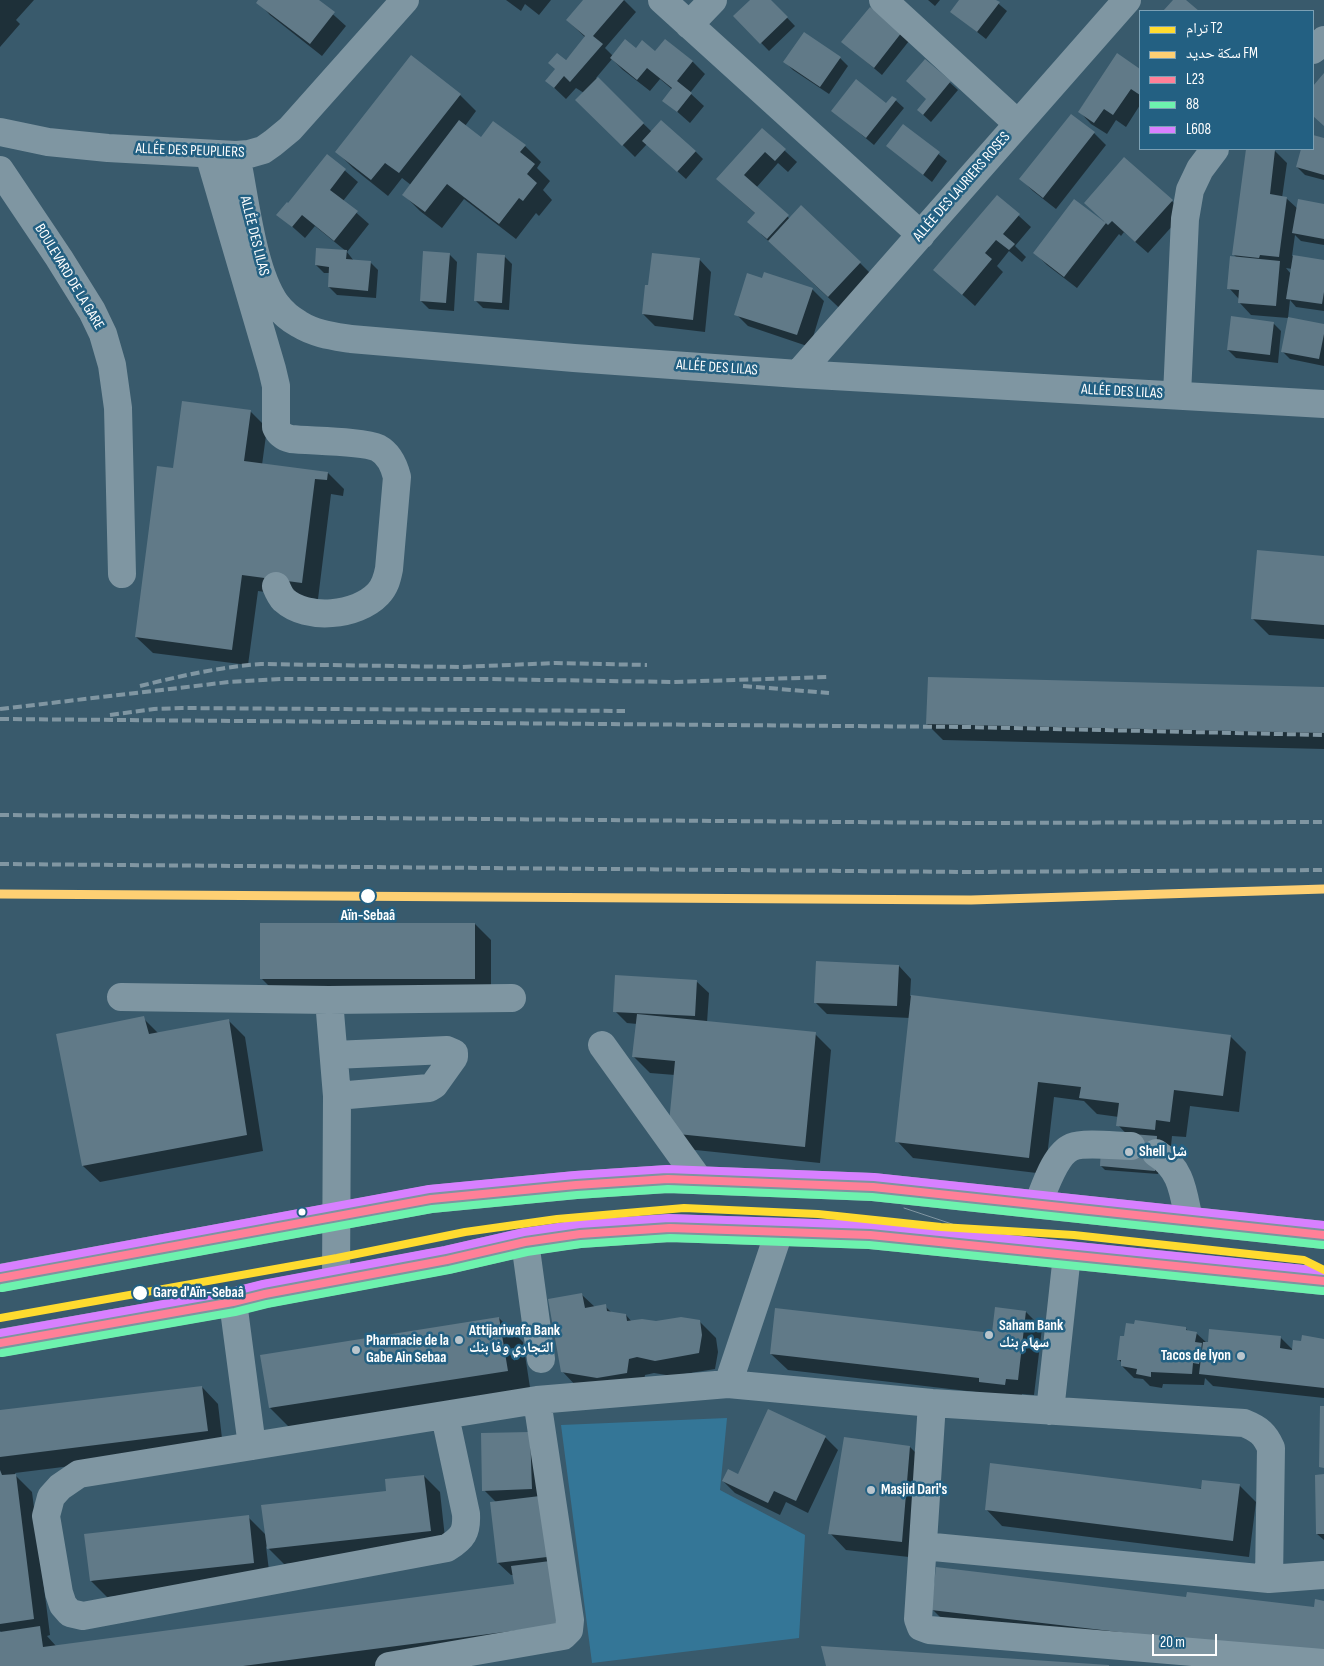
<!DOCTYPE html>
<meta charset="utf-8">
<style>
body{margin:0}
#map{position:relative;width:1324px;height:1666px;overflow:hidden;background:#395a6c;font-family:"Sofia Sans Condensed","Noto Naskh Arabic",sans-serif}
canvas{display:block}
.legend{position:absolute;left:1139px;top:10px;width:175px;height:140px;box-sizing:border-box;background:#236082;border:1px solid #7ba0b4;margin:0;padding:6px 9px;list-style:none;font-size:15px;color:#fff}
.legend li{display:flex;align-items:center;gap:10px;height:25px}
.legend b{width:25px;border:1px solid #7ba0b4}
.scale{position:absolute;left:1152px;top:1634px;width:65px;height:22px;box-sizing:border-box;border:2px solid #fff;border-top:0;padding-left:6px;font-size:15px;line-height:18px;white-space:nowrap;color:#fff;-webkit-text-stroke:4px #236082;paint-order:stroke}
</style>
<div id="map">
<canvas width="1324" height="1666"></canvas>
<ul class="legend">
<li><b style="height:6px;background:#ffdb2f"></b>ترام T2</li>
<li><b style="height:6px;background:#fed073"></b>سكة حديد FM</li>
<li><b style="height:6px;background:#ff8098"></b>L23</li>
<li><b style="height:6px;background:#6df2ae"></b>88</li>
<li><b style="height:6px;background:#d880ff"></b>L608</li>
</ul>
<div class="scale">20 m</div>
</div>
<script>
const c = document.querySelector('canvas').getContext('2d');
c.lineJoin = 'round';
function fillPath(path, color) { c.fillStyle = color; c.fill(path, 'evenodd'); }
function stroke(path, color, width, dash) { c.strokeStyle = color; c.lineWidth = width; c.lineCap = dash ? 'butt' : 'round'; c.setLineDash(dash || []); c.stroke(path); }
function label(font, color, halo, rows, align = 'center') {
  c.font = font + ' "Sofia Sans Condensed","Noto Naskh Arabic",sans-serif'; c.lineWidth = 5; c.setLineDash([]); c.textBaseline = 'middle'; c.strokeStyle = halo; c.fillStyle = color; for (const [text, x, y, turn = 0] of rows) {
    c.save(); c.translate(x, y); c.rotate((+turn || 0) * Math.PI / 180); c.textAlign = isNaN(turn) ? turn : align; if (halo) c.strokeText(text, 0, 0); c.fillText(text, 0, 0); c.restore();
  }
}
const green = new Path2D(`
 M727,1418L720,1490L805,1535L799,1638L592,1663L561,1425Z`);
const shadow = new Path2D(`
 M0,0H34L16,20L20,24L0,47Z
 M260,0H317L346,26L322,56L270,15L258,2Z
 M506,0H551L539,15L525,4L521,11Z
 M584,0H624L636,12L605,48L613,56L636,49L655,53L665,40L693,62L705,74L690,93L704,106L690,123L664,100L673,90L660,79L650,91L623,70L612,59L596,78L652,132L695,151L703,159L686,179L647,144L635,157L577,100L584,93L576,88L566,99L547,81L586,38L567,20Z
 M752,0H770L795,26L769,51L735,16Z
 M928,0H940L935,6Z
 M961,0H994L1007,11L986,39L952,12Z
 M870,8L909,41L882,75L843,42Z
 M1117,55L1140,70V105L1126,127L1116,120L1107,134L1091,124L1079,111Z
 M840,58L848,66L829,94L793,70L785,62Z
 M925,60L958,90L931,122L918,110L928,99Z
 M460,95L476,111L465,126L481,139L525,146L541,162L537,168L550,181L543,190L552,200L539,216L536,213L516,239L464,199L442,228L420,211L403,194L411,185L402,178L388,196L353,168L337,152Z
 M892,97L904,108L874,145L833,111L887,105Z
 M1071,115L1094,133L1106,145L1056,209L1033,191L1021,179Z
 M903,126L947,161L932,182L888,146Z
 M762,130L797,162L788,172L778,163L756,188L790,219L860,263L884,287L852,320L761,234L756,214L730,191Z
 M1313,136L1324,139V180L1305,175L1297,167L1302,149H1313Z
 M1247,149L1275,151L1287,163L1282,198H1286L1298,209L1324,205V245L1301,241L1295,235L1292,256L1324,261V311L1296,307L1290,300L1288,318L1251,315L1239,302V299L1229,288L1237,258L1233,254ZM1286,268L1292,269L1291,274Z
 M328,156L358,182L343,201L369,224L347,252L315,226L305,238L278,214L289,205Z
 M997,196L1031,227L1015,246L1026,257L1022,262L1009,251L997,266L1003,272L975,306L935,270Z
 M1172,201L1184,213L1148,253L1124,232L1121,236L1119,234L1077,288L1047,265L1035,253L1102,222L1103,220L1085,203Z
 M317,249L347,252L354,261L370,262L378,270L376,298L337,295L329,287L330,273H324L316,265Z
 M449,254L457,262L454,311L429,309L421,301Z
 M504,256L512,264L509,310L483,308L475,300Z
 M699,259L711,272L705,332L655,326L643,314Z
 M812,289L824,301L810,347L748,326L736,314Z
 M1273,323L1281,331L1278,363L1236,358L1228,350Z
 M1324,325V366L1290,359L1282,351Z
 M250,411L267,428L262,465L328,473L344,489L343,496L331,494L318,599L258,591L248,665L153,653L136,637L174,469Z
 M1324,557V639L1269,635L1253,619Z
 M1324,688V749L943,740L927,724Z
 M475,924L491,940V995H278L261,978Z
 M899,966L911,979L910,996L1230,1036L1246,1052L1239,1112L1190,1106L1186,1137L1172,1136L1171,1146L1160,1145L1158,1174L1105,1170L1101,1166L1133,1141L1118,1125L1119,1117L1097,1114L1084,1101L1054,1097L1045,1174L913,1158L897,1141L910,1018L827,1014L815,1002Z
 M696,981L709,993L707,1023L815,1034L831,1050L820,1163L686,1149L669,1133L675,1075L650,1073L634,1057L637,1024L627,1023L615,1011Z
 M143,1018L159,1034L229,1021L245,1037L263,1151L100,1182L83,1166L57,1035Z
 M582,1295L595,1307L605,1306L612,1313L626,1315L632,1322L699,1321L716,1338L718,1352L715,1369L672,1376L654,1373L645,1375L643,1389L578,1388L562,1371Z
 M1026,1312L1042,1328L1034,1395L1022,1394L1021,1400L993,1394L788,1370L771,1354L993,1334Z
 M499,1318L523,1342L531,1394L294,1432L270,1408Z
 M1185,1328L1189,1332L1196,1333L1207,1343L1280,1337L1293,1350L1324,1340V1398L1213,1386L1205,1378L1204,1385L1163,1384L1162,1388L1150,1386L1143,1379L1134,1378L1122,1366V1363L1118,1359Z
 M202,1387L218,1404L223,1447L15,1473L16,1476L32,1492L50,1635L47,1636L56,1646L516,1586L514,1575H511L498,1563L496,1502L484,1490L530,1433L574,1641L380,1666H0V1633H2L0,1631V1412Z
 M769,1411L826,1438L838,1450L808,1513L786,1502L780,1515L735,1493L723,1481L738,1475Z
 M910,1447L926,1463L918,1558L846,1550L830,1533Z
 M424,1476L440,1492L446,1547L284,1564L266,1546L270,1579L107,1597L91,1581L248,1517L266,1535L387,1492Z
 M1324,1476V1540L1317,1534Z
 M1239,1485L1256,1502L1249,1557L1002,1526L986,1509Z
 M1187,1598L1315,1608L1324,1602V1666L949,1626L932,1609Z`);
const building = new Path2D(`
 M258,0H319L335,12L310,44L256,3Z
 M583,0H624L593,36L603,44L570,82L564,76L554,88L545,81L555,69L548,63L557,53L566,60L585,36L566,20Z
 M750,0H771L788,17L760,44L733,16Z
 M959,0H996L1000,2L977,32L950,12Z
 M1173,0H1186L1199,11H1163Z
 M870,7L902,32L874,68L841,42Z
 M804,32L841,57L820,87L783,62Z
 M625,39L636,48L642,40L655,51L665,39L693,61L677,81L692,93L677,112L662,101L672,88L647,68L637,80L610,58Z
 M1117,53L1140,69V95L1131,89L1113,115L1104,109L1094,123L1078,112Z
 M411,55L461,94L399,173L385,163L371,180L335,152Z
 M925,59L951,81L923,115L917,110L926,99L906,81Z
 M1324,73V126L1313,116V86Z
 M598,77L644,123L622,146L575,100Z
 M856,79L886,103L892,96L897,99L866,138L831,111Z
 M1071,114L1095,132L1043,198L1019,179Z
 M459,120L481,137L493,121L526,145L520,152L535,164L527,174L537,183L523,201L519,198L499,224L447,184L425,212L402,195Z
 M661,120L696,151L677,172L642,141Z
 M903,124L940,152L923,175L886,146Z
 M762,128L786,149L775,161L765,152L744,175L789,215L767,239L747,222L755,213L716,179Z
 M1313,135L1324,138V175L1296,167L1301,149H1313Z
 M1246,149L1275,150L1270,194L1287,197L1279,257L1260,255L1259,258L1232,255Z
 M327,154L346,169L330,190L358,211L334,241L302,215L292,227L276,215L287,202L288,203Z
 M1124,157L1173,200L1135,242L1112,221L1108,225L1084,203Z
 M997,195L1020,214L1003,234L1015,244L1009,250L996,240L985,253L992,259L962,295L933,270Z
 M1074,199L1106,223L1064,277L1033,253Z
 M1298,199L1324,204V239L1292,233Z
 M801,205L861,262L828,297L768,241Z
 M316,248L347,250L346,259L371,261L368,291L328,287L329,267L315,265Z
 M423,251L450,253L446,303L420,301Z
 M477,253L505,255L502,303L474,301Z
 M652,253L700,258L693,320L642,314L645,285H648Z
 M1293,255L1324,260V292L1322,304L1286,299Z
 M1230,256L1280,261L1276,306L1238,303L1239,290L1227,289Z
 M764,272L813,288L797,335L734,315L747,273L762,278Z
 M1231,316L1274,322L1270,355L1227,350Z
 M1288,317L1324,324V334L1319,359L1281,352Z
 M182,401L251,410L244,461L328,472L327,480L315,479L302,583L242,575L232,650L135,637L157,466L173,468Z
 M1257,550L1324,556V625L1251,619Z
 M928,677L1324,687V733L926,724Z
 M260,923H475V979H260Z
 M816,961L899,965L897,1006L814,1003Z
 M615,975L697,980L695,1016L613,1012Z
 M911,995L1231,1035L1223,1096L1174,1090L1170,1122L1156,1120L1155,1130L1116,1126L1119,1103L1079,1098L1081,1087L1038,1082L1029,1158L895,1142Z
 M637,1014L816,1032L805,1147L668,1133L675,1061L632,1057Z
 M144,1016L149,1034L229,1019L247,1135L82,1166L56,1034Z
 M1132,1134L1157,1136L1155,1171L1100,1166L1101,1148Z
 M582,1293L585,1308L606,1304L607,1311L626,1314L627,1321L642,1319L656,1321L681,1317L700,1320L702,1335L699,1353L655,1361L637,1357L629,1359L627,1373L597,1378L561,1372L548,1299Z
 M995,1307L1026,1311L1018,1380L1006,1379L1005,1385L979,1382V1378L770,1354L775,1308L992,1333Z
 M499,1317L508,1371L269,1408L260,1355Z
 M1135,1320L1186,1327V1330L1197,1332L1195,1342L1202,1343L1199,1364L1193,1363L1192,1374L1151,1372V1377L1136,1374L1137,1369L1121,1366V1360H1117L1120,1336H1124L1126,1323L1134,1324Z
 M1209,1329L1281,1336L1280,1348L1292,1350L1293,1340L1301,1341L1302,1335L1324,1339V1388L1199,1374L1203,1342H1208Z
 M202,1386L208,1431L0,1457V1410Z
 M1320,1406H1324V1468L1319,1467Z
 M768,1409L826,1436L796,1501L774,1491L768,1503L722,1481L728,1469L738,1474Z
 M530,1432L532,1489L482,1491L481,1433Z
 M844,1437L910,1446L902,1542L828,1534Z
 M990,1463L1201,1489L1202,1480L1240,1484L1233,1541L985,1510Z
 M0,1470L2,1475L16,1474L34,1619L0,1624Z
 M1324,1474V1534H1316L1315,1475Z
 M424,1475L431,1531L267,1549L261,1505L386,1491L385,1479Z
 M540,1496L547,1557L497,1563L490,1502Z
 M249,1515L254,1563L90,1581L84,1534Z
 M550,1561L558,1625L243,1666H0V1632L40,1626L43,1647L514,1584L511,1566Z
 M936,1567L1186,1597L1187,1592L1314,1607L1315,1599L1324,1601V1656L931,1610Z
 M821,1646L1109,1665V1666H826Z`);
const minor = new Path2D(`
 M662,0L921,235
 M883,0L1017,123
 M689,25L713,0
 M1313,50L1324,40
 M0,132L48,142L108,148L236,155L249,154L263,150L273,143L290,129L405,0
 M209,154L272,369L276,386V427C279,434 283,437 291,439C309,441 364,441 378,448C389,454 394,465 397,477L389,569C387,579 385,587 378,594C357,616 307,621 284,600C280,596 278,591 276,586
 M236,155C245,197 252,270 276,304C282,312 290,319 299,324C315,334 333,336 351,339L574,358L798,374L1324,404
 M0,170L59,258L92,311L103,334L112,365L118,408L122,574
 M798,374L1127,0
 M1177,395L1185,219L1190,190L1200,169L1215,149
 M121,997L329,1000L512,998
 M329,1000L337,1096L336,1280
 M602,1045L699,1180
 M334,1055L447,1050L454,1053V1057L434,1085L429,1088L337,1096
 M1156,1153C1182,1169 1183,1192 1189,1220
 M1038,1204C1045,1187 1055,1154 1072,1147C1084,1142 1117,1146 1131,1146
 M525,1242L541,1359
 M233,1302L252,1446
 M728,1384L779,1232
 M932,1403L918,1619L921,1627L929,1630L1324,1663
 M1050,1411L1067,1255
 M445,1416L466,1514C467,1532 463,1538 447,1548L83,1616L70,1613L63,1605L59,1593L46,1516L51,1497L60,1487L79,1474L537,1400L728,1384L932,1403L1244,1423C1259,1429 1265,1434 1271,1448L1269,1579
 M923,1546L1269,1579L1324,1575
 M389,1666L563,1636L569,1630L570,1620L537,1400`);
const major = new Path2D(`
 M0,1278L431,1199L576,1185L668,1179L873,1187L1324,1235
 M0,1343L233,1302L265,1294L447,1260L525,1242L580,1234L670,1228L870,1235L1324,1281`);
const tram = new Path2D(`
 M904,1208L964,1228`);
const rail = new Path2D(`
 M140,686C180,676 220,667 261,664L460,667L556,663L647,665
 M743,686L829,693
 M0,709L229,682L281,679H485L673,682L828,677
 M110,715L154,709L182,708L625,711
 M0,719L967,727L1324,735
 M0,815L967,823L1324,822
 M0,864L971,872L1324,870`);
const bus1 = new Path2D(`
 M0,1278L431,1199L576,1185L668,1179L873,1187L1324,1235
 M0,1343L233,1302L265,1294L447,1260L525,1242L580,1234L670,1228L870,1235L1324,1281`);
const bus2 = new Path2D(`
 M2,1288L432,1209L577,1195L668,1189L872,1197L1323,1245
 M2,1353L235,1312L267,1304L449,1270L527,1252L581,1244L670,1238L869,1245L1323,1291`);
const bus3 = new Path2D(`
 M0,1268L429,1189L575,1175L667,1169L874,1177L1324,1225
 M0,1333L231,1292L263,1284L445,1250L524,1232L579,1224L669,1218L871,1225L1324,1271`);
const rail1 = new Path2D(`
 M0,894L971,900L1324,889`);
const tram1 = new Path2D(`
 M0,1318L337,1258L465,1232L557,1219L684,1208L818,1214L941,1227L1074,1235L1304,1260L1324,1270`);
const markers = [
 [368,896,8,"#fff"],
 [1129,1152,5,"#bac5cc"],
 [302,1212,4.5,"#fff"],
 [140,1293,8,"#fff"],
 [989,1335,5,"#bac5cc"],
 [459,1340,5,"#bac5cc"],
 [356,1350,5,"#bac5cc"],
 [1241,1356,5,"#bac5cc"],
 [871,1490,5,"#bac5cc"]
];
const streetNames = [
 ["ALLÉE DES PEUPLIERS",190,151,2],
 ["ALLÉE DES LAURIERS ROSES",962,187,-49],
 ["ALLÉE DES LILAS",254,236,76],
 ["BOULEVARD DE LA GARE",69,277,59],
 ["ALLÉE DES LILAS",717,368,4],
 ["ALLÉE DES LILAS",1122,392,3]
];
const stopNames = [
 ["Aïn-Sebaâ",368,916],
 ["Gare d'Aïn-Sebaâ",153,1293,"left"]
];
const poiNames = [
 ["Shell شل",1139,1152],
 ["Saham Bank",999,1326],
 ["سهام بنك",999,1343],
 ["Attijariwafa Bank",469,1331],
 ["التجاري وفا بنك",469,1348],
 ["Pharmacie de la",366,1341],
 ["Gabe Ain Sebaa",366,1358],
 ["Tacos de lyon",1231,1356,"right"],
 ["Masjid Dari's",881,1490]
];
fillPath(green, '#347697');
fillPath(shadow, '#0007');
fillPath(building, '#617a88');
stroke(minor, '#7f96a2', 28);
stroke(major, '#7d94a0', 28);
stroke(tram, '#8096a2', 1);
stroke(rail, '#8096a2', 4, [9, 4]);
stroke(bus1, '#ff8098', 8);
stroke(bus2, '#6df2ae', 8);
stroke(bus3, '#d880ff', 8);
stroke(rail1, '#fed073', 9);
stroke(tram1, '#ffdb2f', 8);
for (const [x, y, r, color] of markers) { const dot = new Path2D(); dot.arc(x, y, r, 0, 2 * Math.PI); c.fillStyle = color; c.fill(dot); stroke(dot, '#236082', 2); }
label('15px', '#fff', '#236082', streetNames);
label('bold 15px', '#fff', '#236082', stopNames);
label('bold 15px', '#fff', '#236082', poiNames, 'left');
</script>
